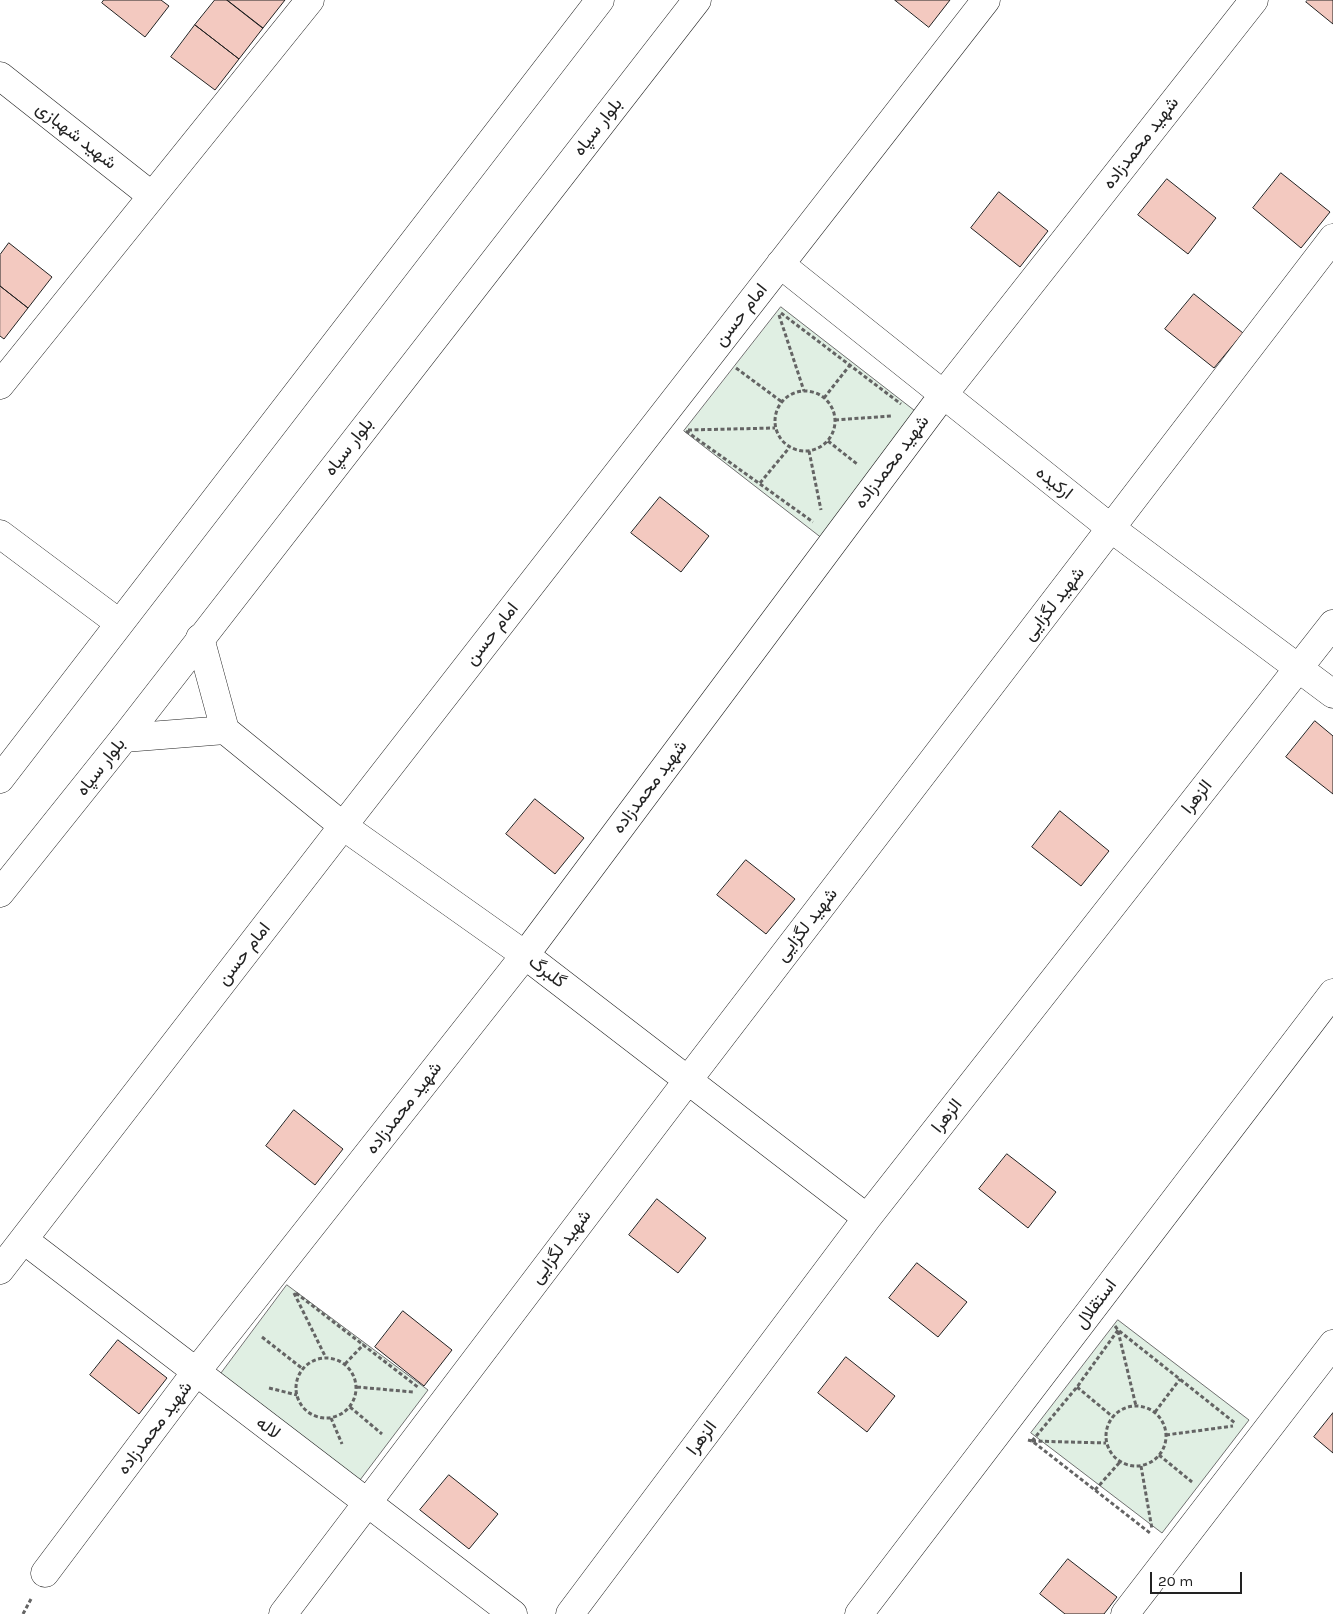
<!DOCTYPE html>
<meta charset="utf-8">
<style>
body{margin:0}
#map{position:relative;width:1333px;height:1614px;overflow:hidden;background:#fff;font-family:Karla,sans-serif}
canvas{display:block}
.scale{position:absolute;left:1150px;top:1572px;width:92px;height:22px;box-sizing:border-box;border:2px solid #222;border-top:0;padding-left:6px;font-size:15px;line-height:18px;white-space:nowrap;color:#222;-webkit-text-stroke:4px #fff;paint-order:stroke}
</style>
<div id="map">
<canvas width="1333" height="1614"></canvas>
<div class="scale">20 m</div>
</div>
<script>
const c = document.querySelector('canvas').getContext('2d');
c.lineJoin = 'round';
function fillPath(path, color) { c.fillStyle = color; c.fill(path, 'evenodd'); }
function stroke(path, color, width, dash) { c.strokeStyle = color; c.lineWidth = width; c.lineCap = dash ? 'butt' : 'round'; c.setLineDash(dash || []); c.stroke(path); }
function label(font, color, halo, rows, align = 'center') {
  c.font = font + ' Karla,Vazirmatn,sans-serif'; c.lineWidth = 4; c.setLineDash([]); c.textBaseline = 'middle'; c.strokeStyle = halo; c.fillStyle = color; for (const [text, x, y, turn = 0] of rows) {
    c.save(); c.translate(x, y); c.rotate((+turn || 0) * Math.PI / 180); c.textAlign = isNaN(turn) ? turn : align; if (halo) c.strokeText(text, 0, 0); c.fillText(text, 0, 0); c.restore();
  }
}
const green = new Path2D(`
 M781,307L919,414L823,539L684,431Z
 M287,1285L428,1390L357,1484L217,1379Z
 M1118,1320L1249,1420L1162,1533L1031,1433Z`);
const building = new Path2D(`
 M104,0H161L169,6L145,37L102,3Z
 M215,0H227L263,28L239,59L195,25Z
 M227,0H285L263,28Z
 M895,0H950L929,27Z
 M1308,0H1333V24L1306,2Z
 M195,25L239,59L215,90L171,57Z
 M1281,173L1330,212L1301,248L1253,208Z
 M1167,179L1216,218L1188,254L1138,215Z
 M999,192L1048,231L1020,267L971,228Z
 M9,243L52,277L28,308L0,286V255Z
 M0,286L28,308L4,339L0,336Z
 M1194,294L1243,333L1214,368L1165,329Z
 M660,497L709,536L681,572L631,533Z
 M1315,721L1333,736V794L1286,757Z
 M535,799L584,838L555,874L506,834Z
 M1060,811L1109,851L1081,886L1032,847Z
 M746,860L795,899L766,934L717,895Z
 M294,1110L343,1149L315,1185L266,1146Z
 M1007,1154L1056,1192L1028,1228L979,1189Z
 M657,1199L706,1238L678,1273L629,1235Z
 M917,1263L967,1302L938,1337L889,1298Z
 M403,1311L452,1350L424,1386L375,1347Z
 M118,1340L167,1378L139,1414L90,1375Z
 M846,1357L895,1396L867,1432L818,1393Z
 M1333,1413V1453L1314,1437Z
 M449,1475L498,1514L469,1549L420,1510Z
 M1068,1559L1117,1597L1104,1614H1065L1040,1594Z`);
const path = new Path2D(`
 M781,313L901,404
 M779,315L804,391
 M736,368L782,402
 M775 421a30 30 0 1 1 60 0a30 30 0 1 1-60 0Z
 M824,398L850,365
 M835,420L891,416
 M688,430L775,428
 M686,431L813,522
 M828,441L857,464
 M809,451L821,510
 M760,483L789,448
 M294,1293L326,1358
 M296,1293L419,1388
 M1115,1326L1118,1330L1235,1423
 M1118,1331L1136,1406
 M262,1337L303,1369
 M296 1388a30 30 0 1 1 60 0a30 30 0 1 1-60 0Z
 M345,1364L364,1344
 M357,1387L413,1392
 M1077,1387L1113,1417
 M269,1388L297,1395
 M1106 1436a30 30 0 1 1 60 0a30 30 0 1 1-60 0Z
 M350,1407L382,1434
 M1155,1412L1180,1379
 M331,1418L342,1444
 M1166,1435L1233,1426
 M1028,1440L1032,1441L1150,1533
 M1032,1441L1077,1387L1118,1330
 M1032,1441L1106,1443
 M1159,1455L1192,1482
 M1141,1466L1152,1529
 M1095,1490L1120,1462
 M23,1614L31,1599`);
const minor = new Path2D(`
 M0,76L152,196
 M780,264L1112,529L1333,694
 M0,385L310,0
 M0,534L119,623
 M200,638L225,730
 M225,730L343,826L525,955L867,1218
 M124,738L225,730
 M24,1240L513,1614
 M0,1270L343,826L986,0
 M45,1573L196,1372L525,955L943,395L1254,0
 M283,1614L688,1080L1333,238
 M570,1614L867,1218L1333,624
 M859,1614L1333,993
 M1125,1614L1333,1344`);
const secondary = new Path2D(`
 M0,779L600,0
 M0,893L124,738L697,0`);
const streetNames = [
 ["بلوار سپاه",598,127,-52],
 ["شهید شهبازی",76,136,38],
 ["شهید محمدزاده",1141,143,-52],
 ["امام حسن",741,315,-52],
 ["بلوار سپاه",349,447,-52],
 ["شهید محمدزاده",892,462,-53],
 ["ارکیده",1054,483,38],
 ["شهید لگزایی",1054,604,-52],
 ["امام حسن",492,634,-52],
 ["بلوار سپاه",101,767,-52],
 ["شهید محمدزاده",650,787,-53],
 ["الزهرا",1197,797,-52],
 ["شهید لگزایی",807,925,-52],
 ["امام حسن",244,954,-52],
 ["گلبرگ",547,972,37],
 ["شهید محمدزاده",404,1108,-52],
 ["الزهرا",947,1116,-52],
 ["شهید لگزایی",561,1247,-53],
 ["استقلال",1096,1304,-53],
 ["شهید محمدزاده",155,1428,-53],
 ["لاله",268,1428,37],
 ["الزهرا",702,1438,-53]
];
fillPath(green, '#e0efe3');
stroke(green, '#6f6f6f', 1);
fillPath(building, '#f3c9c0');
stroke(building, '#222', 1);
stroke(minor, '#222', 29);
stroke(secondary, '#222', 29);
stroke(path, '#646464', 3, [4, 2.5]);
stroke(minor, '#fff', 28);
stroke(secondary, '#fff', 28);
label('18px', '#222', '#fff', streetNames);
</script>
